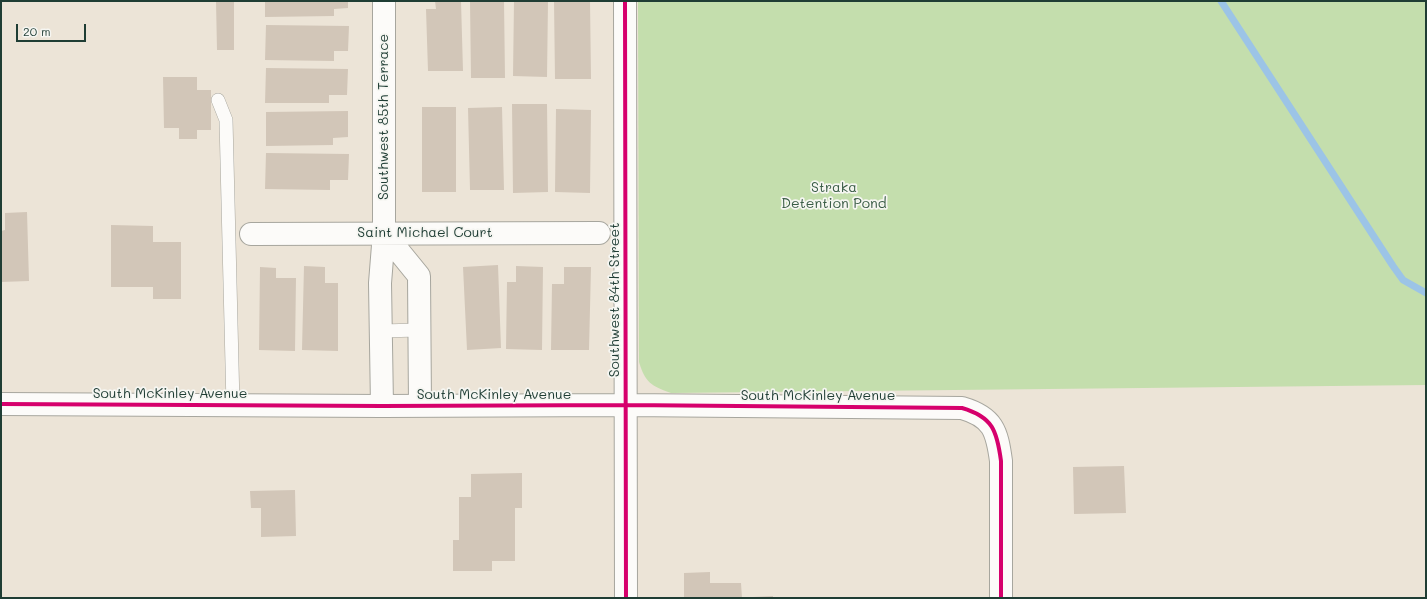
<!DOCTYPE html>
<style>
body{margin:0}
#map{position:relative;width:1427px;height:599px;overflow:hidden;background:#ece4d7;font-family:Mali,sans-serif}
canvas{display:block}
.frame{position:absolute;inset:0;border:2px solid #1f3d34;pointer-events:none}
.scale{position:absolute;left:16px;top:24px;width:70px;height:18px;box-sizing:border-box;border:2px solid #1f3d34;border-top:0;padding-left:5px;font-size:12px;line-height:14px;white-space:nowrap;color:#1f3d34;-webkit-text-stroke:3px #f6f6f2;paint-order:stroke}
</style>
<div id="map">
<canvas width="1427" height="599"></canvas>
<div class="frame"></div>
<div class="scale">20 m</div>
</div>
<script>
const c = document.querySelector('canvas').getContext('2d');
c.lineJoin = 'round';
function fillPath(path, color) { c.fillStyle = color; c.fill(path, 'evenodd'); }
function stroke(path, color, width, dash) { c.strokeStyle = color; c.lineWidth = width; c.lineCap = dash ? 'butt' : 'round'; c.setLineDash(dash || []); c.stroke(path); }
function label(font, color, halo, rows, align = 'center') {
  c.font = font + ' Mali,sans-serif'; c.lineWidth = 3.5; c.setLineDash([]); c.textBaseline = 'middle'; c.strokeStyle = halo; c.fillStyle = color; for (const [text, x, y, turn = 0] of rows) {
    c.save(); c.translate(x, y); c.rotate((+turn || 0) * Math.PI / 180); c.textAlign = isNaN(turn) ? turn : align; if (halo) c.strokeText(text, 0, 0); c.fillText(text, 0, 0); c.restore();
  }
}
const green = new Path2D(`
 M638,1H1426V385L671,393C651,386 645,382 639,362Z`);
const stream = new Path2D(`
 M1221,1L1393,266L1403,280L1426,293`);
const building = new Path2D(`
 M216,1H234V50H217Z
 M265,1H348V8L334,9V16L265,17Z
 M435,1H461L463,71H428L426,9H436Z
 M470,1H504L505,78H471Z
 M514,1H548L547,77L513,76Z
 M554,1H590L591,79H555Z
 M266,25L349,26L348,51H334V61L265,60Z
 M266,68L348,69L347,95H329V103H265Z
 M163,77H197V90H211V130H197V139H179V128H164Z
 M512,104H547L548,192L513,193Z
 M422,107H456V192H422Z
 M502,107L504,190H470L468,108Z
 M556,109L591,110L590,193L555,192Z
 M348,111V137L333,138V145L266,146V112Z
 M266,153L349,154L348,180H330V190L265,189Z
 M27,212L29,281L1,282V231L5,230V213Z
 M111,225L153,226V242H181V299H153V287H111Z
 M498,265L501,348L467,350L463,267Z
 M304,266L325,267V283H338V351L302,350Z
 M516,266L543,267L542,350L506,349L507,282H516Z
 M260,267L276,268V278H296L295,351L259,350Z
 M564,267H591L589,350H551L552,284H564Z
 M1124,466L1126,513L1074,514L1073,467Z
 M522,473V508H515V561H492V571H453V540H459V497H471V474Z
 M295,490L296,536L261,537V508H251L250,491Z
 M710,572V583H741L742,598H684V573Z
 M773,596V598H753V597Z`);
const lane = new Path2D(`
 M218,100L226,120L233,405
 M381,331L419,330`);
const street = new Path2D(`
 M625,1L626,598
 M384,233L419,276L420,406
 M251,234L599,233
 M1,404L382,406L626,405L962,408C993,417 997,431 1001,461V598
 M382,406L380,283L384,233V1`);
const cycleway = new Path2D(`
 M625,1L626,598
 M1,404L382,406L626,405L962,408C993,417 997,431 1001,461V598`);
const streetNames = [
 ["Southwest 85th Terrace",384,117,-90],
 ["Saint Michael Court",425,233],
 ["Southwest 84th Street",615,300,-90],
 ["South McKinley Avenue",170,394],
 ["South McKinley Avenue",494,395],
 ["South McKinley Avenue",818,396]
];
const parkNames = [
 ["Straka",834,188],
 ["Detention Pond",834,204]
];
fillPath(green, '#c4dead');
stroke(stream, '#9cc4e6', 7);
fillPath(building, '#d2c6b8');
stroke(lane, '#a7a69e', 14);
stroke(street, '#a7a69e', 24);
stroke(lane, '#fcfbf9', 13);
stroke(street, '#fcfbf9', 22);
stroke(cycleway, '#d6006c', 4);
label('14px', '#1f3d34', '#f6f6f2', streetNames);
label('14px', '#395c45', '#f6f6f2', parkNames);
</script>
